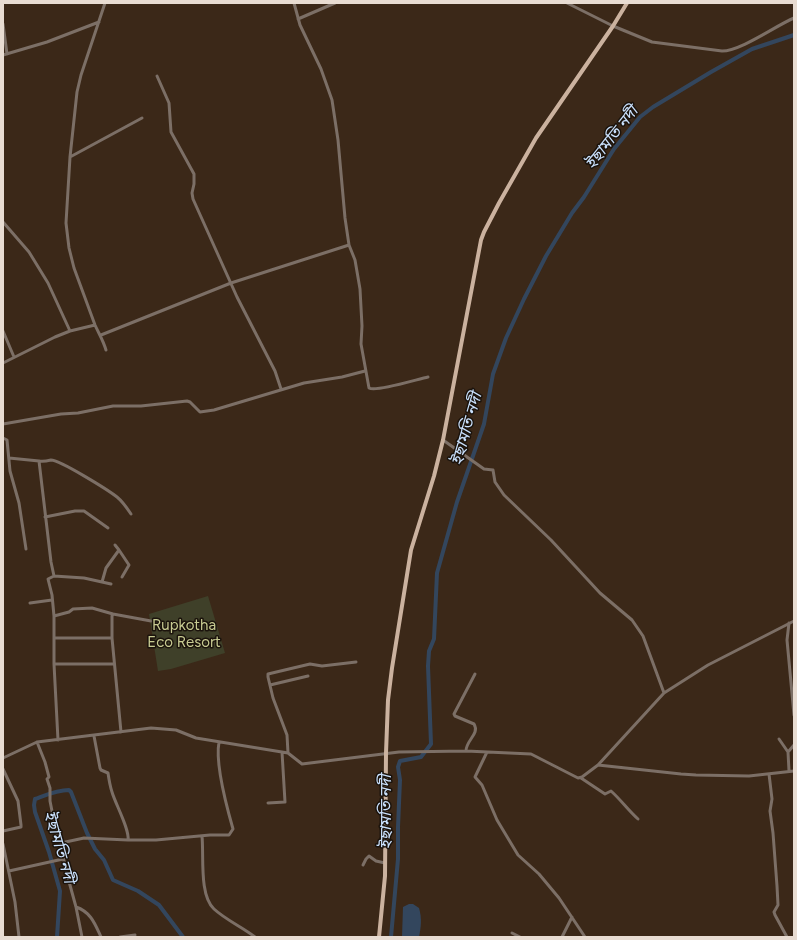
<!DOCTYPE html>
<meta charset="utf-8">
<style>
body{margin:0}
#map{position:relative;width:797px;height:940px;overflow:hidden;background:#3b2818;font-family:Figtree,sans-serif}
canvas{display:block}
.frame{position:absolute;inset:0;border:4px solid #e8dcd2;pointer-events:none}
</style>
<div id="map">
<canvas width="797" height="940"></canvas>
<div class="frame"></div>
</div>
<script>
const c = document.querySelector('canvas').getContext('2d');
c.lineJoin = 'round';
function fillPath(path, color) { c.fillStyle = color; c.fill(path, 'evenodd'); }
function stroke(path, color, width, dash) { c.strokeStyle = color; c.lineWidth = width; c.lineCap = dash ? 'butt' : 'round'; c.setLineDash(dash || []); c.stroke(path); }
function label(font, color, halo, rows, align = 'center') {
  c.font = font + ' Figtree,"Noto Sans Bengali",sans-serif'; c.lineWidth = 3; c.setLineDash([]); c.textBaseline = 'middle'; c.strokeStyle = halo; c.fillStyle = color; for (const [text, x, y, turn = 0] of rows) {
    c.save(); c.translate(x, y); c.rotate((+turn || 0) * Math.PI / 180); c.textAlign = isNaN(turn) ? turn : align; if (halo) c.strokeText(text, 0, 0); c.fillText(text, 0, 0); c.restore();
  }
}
const green = new Path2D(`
 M208,596L225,653L171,669L158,671L149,614Z`);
const water = new Path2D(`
 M409,904H413L419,908C422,918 421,927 419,937H402L403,907Z`);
const river = new Path2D(`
 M57,937L60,891L49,852L35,812L34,805L35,799C46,795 57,790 69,790L71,792L87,833L95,849L104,860L113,880L138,891L159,905L183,937
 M391,937L398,859V827L400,780L398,767L400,761L421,757L431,744L428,666L429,651L434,639L437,573L457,502L484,424L493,374L506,338L524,299L546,256L572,213L584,197L614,149L640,117L653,107L711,72L752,49L794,35`);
const minor = new Path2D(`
 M105,3L81,75L77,92L70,157L66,223L69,248L74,268L95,325C99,334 103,340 106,350
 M294,3L300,25L321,69L332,100L338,140L345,218L349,245L355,260L360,289L362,326L361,344L369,388C376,392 418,379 428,377
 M567,3L613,26L652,42L722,51C741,51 775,26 794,18
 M298,19L335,3
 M3,24L7,54
 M3,55L47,42L99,22
 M157,76L169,103L171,132L194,174V184L192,193L193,199L237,297L275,371L281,389
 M70,157L142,118
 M3,222L29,252L48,283L70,331
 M3,331L14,357
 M101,335L231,283L349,245
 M3,363L55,337L70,331L95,325
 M3,424L61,414L78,413L113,406H141L187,401L190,402L200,412L214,410L304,383L342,377L365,371
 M3,438L7,440L10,471L19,503L26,549
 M443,440L484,469L493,470L495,482L504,495L551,540L600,593L632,620L643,636L664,693
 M9,458L39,461L51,562L54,576L48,579L52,595L54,616V664L58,740
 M39,461C43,462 47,461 51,460C60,460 108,490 117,497C122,501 127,508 131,514
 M45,517L75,511H84L108,528
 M119,550L129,565L122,577
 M54,576L84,578L111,584
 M102,582L106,568L119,550L115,545
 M30,603L52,600
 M54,616L69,612L73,609L92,608L113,614
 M789,623L787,640L794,715
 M54,638H112
 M54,664H114
 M270,685L308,676
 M121,732L112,638V616L113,614L151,621
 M779,739L788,752
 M37,742L45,762L49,777L47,779L50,788V801L57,836L61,843L65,867L76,907L82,937
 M466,751C466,740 480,734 474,724L455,716L454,714L475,674
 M487,752L475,777L482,785L497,820L518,855L539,874L559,898L585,937
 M288,753L287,735L273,698L268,677V674L310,664L322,666L356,662
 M3,758L37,742L151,728L176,730L196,738L288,753L302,764L399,752L466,751L531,754L578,778L582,777L598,765L681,774L696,775L749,776L794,771
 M598,765L664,693L708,665L794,621
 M3,769L18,801L21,825V827L3,831
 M789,771L788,752L794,745
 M769,774L772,799L770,811L773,833L777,886L778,905L774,912L775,915L787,937
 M581,778L605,794L611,791C621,800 628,810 638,819
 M268,803L285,802L282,752
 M202,836C204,856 199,895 214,909C226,920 242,927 255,937
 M128,840H156L210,835H229L233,829C227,808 215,763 219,742
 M61,843L84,838L128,840C130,830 115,803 112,792C110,786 109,780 108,773L101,770L100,768L94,736
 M3,844L15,902L19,937
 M363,865L366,859L369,856L376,861L385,863
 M9,871L63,859
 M76,907C91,912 95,924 101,937
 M512,933L520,937
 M120,937L135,935
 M562,937L572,917`);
const major = new Path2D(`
 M379,937L385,876L386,753L388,700L392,668L411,550L434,476L443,440L481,240L484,232L499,203L536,138L613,26L627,3`);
const parkNames = [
 ["Rupkotha",184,626],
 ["Eco Resort",184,643]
];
const waterNames = [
 ["ইছামতি নদী",612,138,-52],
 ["ইছামতি নদী",467,429,-74],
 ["ইছামতি নদী",386,812,-90],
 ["ইছামতি নদী",59,847,74]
];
fillPath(green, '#3f4029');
fillPath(water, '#33465d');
stroke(river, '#33465d', 4);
stroke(minor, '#7c6f66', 3);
stroke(major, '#cbb29f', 4);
label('15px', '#c8cb92', '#1b130c', parkNames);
label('italic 16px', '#cbe2fe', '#1b130c', waterNames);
</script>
